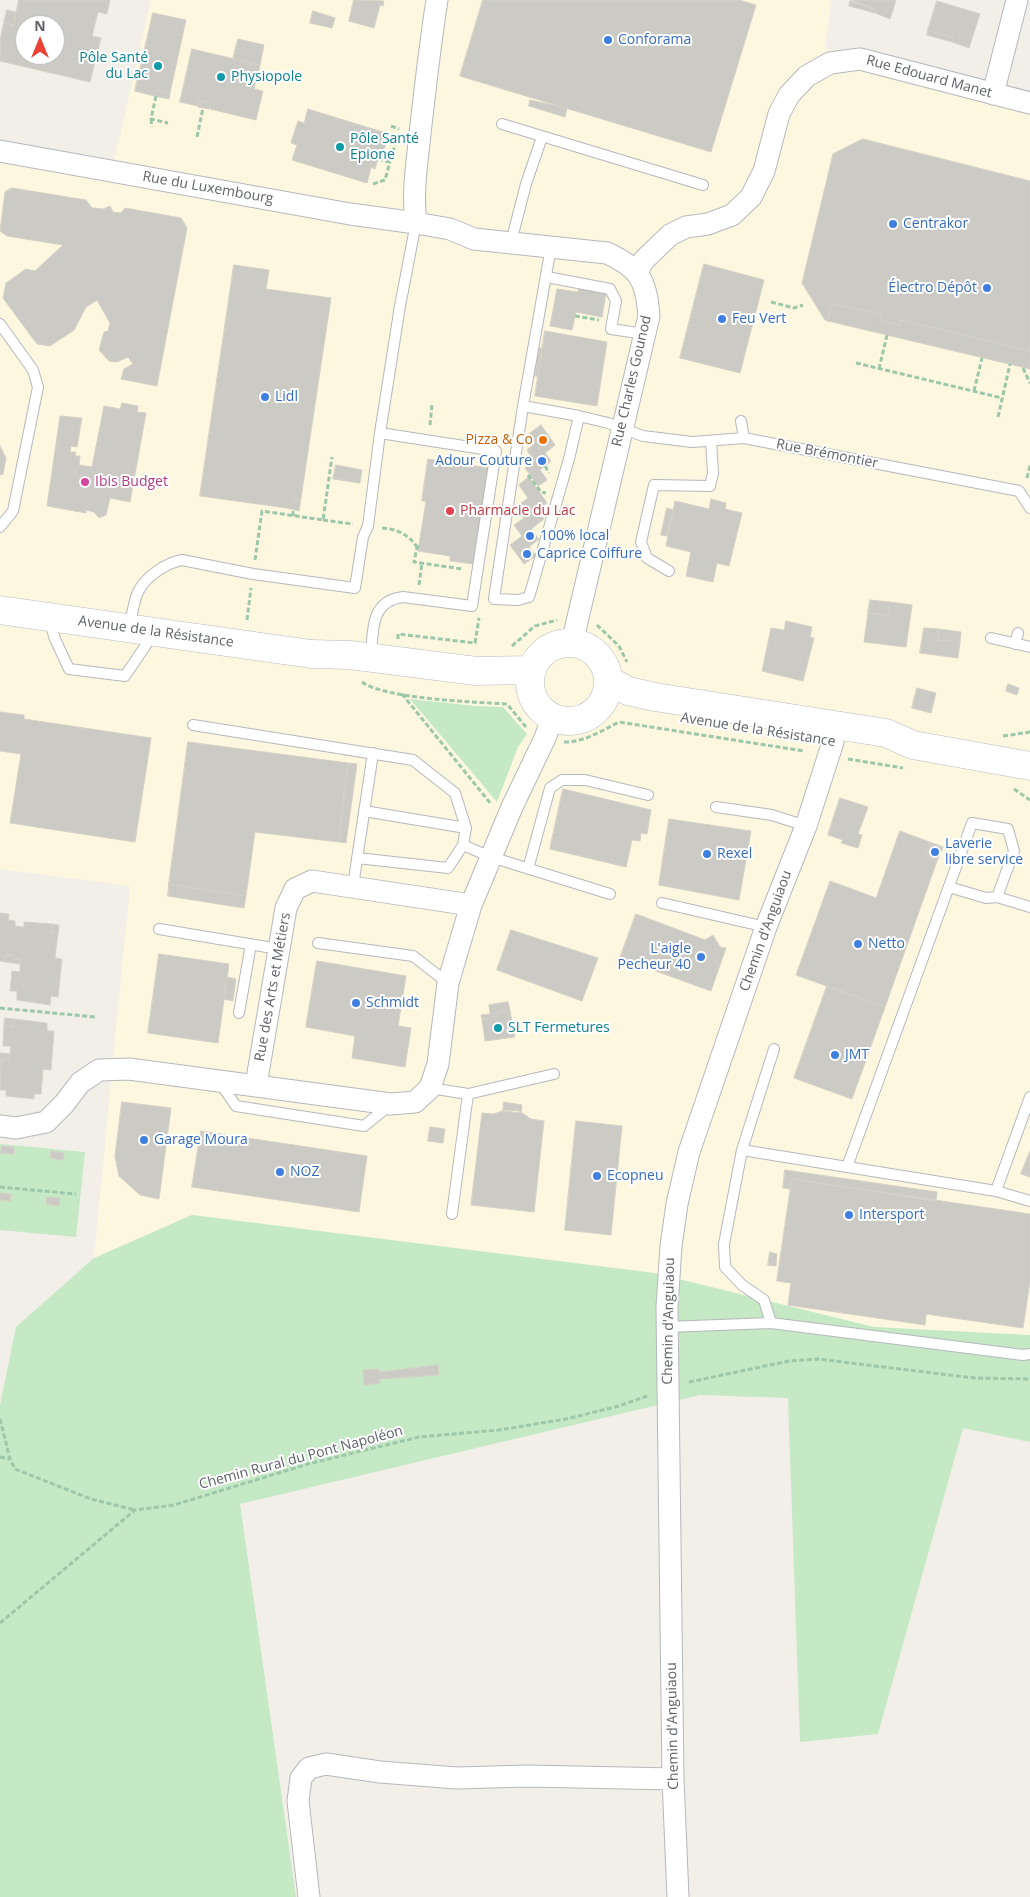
<!DOCTYPE html>
<meta charset="utf-8">
<style>
body{margin:0}
#map{position:relative;width:1030px;height:1897px;overflow:hidden;background:#f1efe8;font-family:"Open Sans",sans-serif}
canvas{display:block}
.north{position:absolute;left:15px;top:15px;width:50px;height:50px;box-sizing:border-box;background:#fff;border:1px solid #bfc1c3;border-radius:50%;rotate:0deg;font-size:14px;font-weight:700;line-height:20px;text-align:center;color:#5f6368}
.north::after{content:'';display:block;margin:auto;width:18px;height:22px;background:#ea4335;clip-path:polygon(50% 0,100% 100%,50% 72%,0 100%)}
</style>
<div id="map">
<canvas width="1030" height="1897"></canvas>
<div class="north">N</div>
</div>
<script>
const c = document.querySelector('canvas').getContext('2d');
c.lineJoin = 'round';
function fillPath(path, color) { c.fillStyle = color; c.fill(path, 'evenodd'); }
function stroke(path, color, width, dash) { c.strokeStyle = color; c.lineWidth = width; c.lineCap = dash ? 'butt' : 'round'; c.setLineDash(dash || []); c.stroke(path); }
function label(font, color, halo, rows, align = 'center') {
  c.font = font + ' "Open Sans",sans-serif'; c.lineWidth = 4; c.setLineDash([]); c.textBaseline = 'middle'; c.strokeStyle = halo; c.fillStyle = color; for (const [text, x, y, turn = 0] of rows) {
    c.save(); c.translate(x, y); c.rotate((+turn || 0) * Math.PI / 180); c.textAlign = isNaN(turn) ? turn : align; if (halo) c.strokeText(text, 0, 0); c.fillText(text, 0, 0); c.restore();
  }
}
const commercial = new Path2D(`
 M151,0H831L825,48L1030,114V1341L874,1327L654,1273L192,1215L94,1258L130,886L0,869V153L112,170Z`);
const green = new Path2D(`
 M410,699L476,706L503,707L527,734L518,747L497,802Z
 M0,1144L85,1152L76,1237L0,1230Z
 M192,1215L654,1273L874,1327L1030,1335V1442L963,1428L878,1734L800,1742L788,1398L700,1395L240,1504L296,1897H0V1405L16,1327L94,1258Z`);
const building = new Path2D(`
 M19,0H110L107,14L98,12L92,36L101,38L90,82L0,61V40L4,22L13,25ZM25,25H55V55H25Z
 M354,0L384,1L383,6L380,5L374,28L349,21Z
 M483,0H739L756,5L711,152L460,76Z
 M851,0H896L890,19L875,13L876,10Z
 M850,1L876,10L875,13L849,6Z
 M937,1L980,14L969,48L952,42L953,38L928,30Z
 M7,10L16,12L13,25L4,22Z
 M313,11L335,18L332,28L310,23Z
 M153,13L186,20L170,93L155,90L154,96L135,91Z
 M928,30L953,38L952,42L927,35Z
 M238,39L264,45L260,65L233,59Z
 M192,49L260,65L254,89L263,91L256,120L210,109L211,103L199,101L198,106L180,102Z
 M155,90L170,93L169,99L154,96Z
 M530,100L567,108L565,117L529,106Z
 M199,101L211,103L209,109L198,107Z
 M308,109L389,134L384,150L381,149L375,169L371,167L367,183L292,160L297,145L291,143L298,121L304,123Z
 M863,139L1030,181V351L901,320L900,325L880,321L881,315L831,303L828,321L825,320L802,283L833,154Z
 M12,188L86,200L92,208L103,209L110,206L113,212L121,213L125,208L181,218L187,228L157,386L121,379L124,369L133,364L128,357L117,362L109,361L99,350L104,332L108,331L110,323L97,300L86,307L74,330L50,346L37,344L3,298L6,283L26,269L35,271L63,245L7,236L0,231L5,192Z
 M704,264L764,280L740,373L680,358Z
 M234,265L269,270L266,289L331,298L301,498L287,508L200,496Z
 M579,288L606,293L602,317L576,312L572,330L550,326L557,289L578,292Z
 M831,303L881,315L880,321L900,325L901,320L1030,351V369L828,321Z
 M545,331L607,342L597,406L535,396Z
 M539,348H542L538,377L535,376Z
 M122,403L138,406L137,412L146,413L130,502L110,498L106,515L99,518L94,512L86,510V513L47,506L60,416L82,418L77,447L71,446L70,452H76L75,456H80L79,465L92,467L104,406L120,409Z
 M541,425L555,445L545,453L551,461L540,470L547,480L538,486L525,468L534,461L527,450L535,443L529,434Z
 M0,446L6,458L3,474L0,475Z
 M428,459L489,468L474,564L450,561V556L418,551L426,501H422Z
 M336,465L362,470L360,483L333,479Z
 M529,477L547,503L537,510L544,519L531,529L539,539L529,547L536,556L524,564L510,545L522,536L514,525L524,518L516,507L528,498L519,485Z
 M301,498L299,511L287,508Z
 M711,499L726,503L725,509L742,513L729,566L717,563L713,582L686,576L691,552L666,546L675,501L709,509Z
 M667,508L673,510L667,536L661,535Z
 M870,600L890,602L888,615L868,613Z
 M890,602L912,605L906,647L864,642L868,613L888,615Z
 M786,621L812,627L810,637L814,638L803,681L762,671L771,628L784,630Z
 M924,628L939,629L938,640L960,642L958,658L920,653Z
 M939,629L961,632L960,642L938,640Z
 M1008,684L1019,688L1017,695L1006,691Z
 M917,688L936,693L931,713L912,708Z
 M0,712L24,715V719L151,738L135,842L10,823L21,754L0,751Z
 M188,742L348,763L339,842L255,832L246,896L169,884Z
 M348,763L357,764L346,843L339,842Z
 M563,789L651,810L647,834L641,833L640,841L632,840L626,867L550,849Z
 M840,798L868,807L858,834L862,835L858,848L841,843L843,840L828,835Z
 M669,819L751,831L739,900L659,885Z
 M900,831L932,843L926,858L937,861L885,1007L796,975L830,881L876,898Z
 M932,843L943,847L937,861L926,858Z
 M169,884L246,896L244,908L168,896Z
 M0,913L9,914L8,920L15,921V926L24,927V922L52,924L51,932L58,933L55,958L62,959L58,997L51,996L50,1005L17,1000V991H10L12,971L20,972V959H15L12,955H5V962L0,961Z
 M636,914L705,940L713,935L720,947L726,948L711,991L620,958Z
 M52,924L59,925L58,933L51,932Z
 M511,930L598,958L582,1001L497,970Z
 M159,954L229,964L218,1043L148,1033Z
 M5,955H12L15,959H20V964L5,962Z
 M317,961L406,976L398,1026L411,1028L405,1067L352,1058L355,1036L306,1027Z
 M227,977L236,979L233,1001L224,999Z
 M827,986L885,1007L852,1099L794,1078Z
 M508,1002L510,1011L497,1013L498,1016L482,1019L481,1015L490,1014L489,1005Z
 M510,1011L515,1037L485,1041L482,1019L498,1016L497,1013Z
 M5,1018L14,1019L13,1027L4,1026Z
 M14,1019L47,1023V1031H54L51,1070L43,1069L41,1094H34V1099L6,1096V1090H0V1064H2V1059L9,1060L11,1046H3L4,1026L13,1027Z
 M0,1053L10,1054L9,1060L2,1059V1064H0Z
 M122,1102L171,1108L159,1199L140,1195L119,1176L115,1157Z
 M504,1102L522,1105L521,1113L503,1111Z
 M506,1110L519,1111L531,1119L544,1121L534,1212L471,1205L482,1113L493,1114Z
 M576,1121L622,1126L611,1235L565,1230Z
 M430,1127L445,1129L443,1143L428,1141Z
 M201,1131L367,1156L359,1212L192,1187Z
 M2,1146L14,1147V1154L1,1153Z
 M51,1151L64,1153L63,1160L51,1158Z
 M1030,1151V1177L1021,1174Z
 M785,1170L937,1192L936,1201L792,1179L790,1189L783,1188Z
 M792,1179L1030,1214V1281L1023,1328L926,1314L925,1325L788,1305L791,1283L777,1281Z
 M0,1193L11,1194L10,1201L0,1200Z
 M47,1197L60,1198L59,1206L47,1204Z
 M770,1252L777,1254L776,1266L768,1265Z
 M438,1365L439,1375L379,1379L380,1383L364,1385L363,1370L379,1369V1372Z`);
const path = new Path2D(`
 M156,96L151,119L168,123
 M151,119L152,127
 M391,126L399,129
 M197,137L203,108
 M378,159L390,162L397,138
 M373,184L385,180L390,162
 M771,302L794,308L803,305
 M575,316L599,320
 M856,363L1002,398
 M1023,368L1030,383
 M879,369L887,335
 M974,391L982,358
 M998,417L1010,364
 M430,425L432,404
 M545,466L549,473
 M528,475L541,492L546,493
 M1027,478L1030,465
 M293,516V510
 M323,520L353,524
 M382,528C397,529 408,534 417,547
 M419,547H417L414,562L462,569
 M255,560L262,511L323,520L332,457
 M419,585L422,563
 M247,620L251,588
 M597,625L619,646L627,662
 M398,639V634L475,643L479,618
 M512,646L535,626L557,620
 M362,682C385,699 475,702 507,704L526,727
 M402,694L491,804
 M1003,736L1030,732
 M564,742C585,742 601,731 619,722L804,751
 M848,759L903,768
 M1014,789L1030,800
 M0,1008L95,1017
 M0,1187L76,1194
 M689,1382L789,1361L818,1359L974,1378L1030,1379
 M0,1419L10,1459L15,1469L91,1499L135,1510
 M0,1457L10,1459
 M0,1623L135,1510L174,1505L308,1464L419,1437L499,1430L566,1419L619,1406L647,1396`);
const lane = new Path2D(`
 M502,124L703,185
 M511,242L526,184L542,137
 M551,247L523,406L494,599L518,600L529,597L569,459L579,416
 M547,277L610,289L616,301L611,329L645,334
 M0,324L33,370L38,387L13,511L0,527
 M523,406L579,416L608,423L643,436L692,442L744,438L1019,491L1030,508
 M741,421L744,438
 M669,571L647,558L641,542L654,485L710,486L713,473L711,441
 M49,620L55,639L69,669L125,676L154,633
 M130,627C132,615 133,603 138,592C146,576 166,563 182,560L253,574L355,588L363,537L368,526L380,433L400,306L416,223
 M991,638L1030,647
 M1015,644L1018,633
 M371,657C373,631 370,601 403,597L472,606L496,451L380,433
 M193,725L413,760L455,793L466,828L463,845L491,857L610,894
 M716,807L772,815L806,826
 M364,811L466,828
 M357,858L448,868L463,845
 M528,869L550,788L562,780H585L648,795
 M353,886L373,753
 M949,887L986,898L997,897L1030,907
 M662,903L766,927
 M159,929L279,949
 M318,943L413,956L448,983
 M239,1013L251,944
 M220,1083L236,1106L364,1126L390,1105
 M430,1088L468,1094L554,1074
 M742,1150L996,1191L1030,1097
 M847,1167L972,823L1008,829L1014,851L997,897
 M996,1191L1030,1201
 M452,1214L468,1094
 M771,1323L764,1300L742,1285L725,1267L724,1244L742,1150L774,1049
 M667,1327L771,1323L1023,1355L1030,1354`);
const street = new Path2D(`
 M437,0C430,45 425,89 420,134C417,163 412,193 416,223L450,229L474,239L607,253C640,268 646,280 649,316L572,643
 M993,94L1017,0
 M0,151L350,214L416,223
 M637,271L644,260L670,235L686,227L708,224L732,215L751,197L764,171L779,114L789,95L807,76L830,63L860,59L1030,103
 M256,1085L286,908L295,889L312,881L471,905
 M0,1126L16,1128L46,1122L64,1104L80,1083L99,1070L129,1069L391,1104L415,1102L430,1088L438,1064L448,983L471,905L512,807L545,738L552,718
 M309,1897L298,1801L301,1778L309,1768L326,1764L380,1772L457,1778L527,1776L673,1779
 M678,1897L673,1779L667,1307L671,1246L677,1204L689,1152L766,927L806,826L833,742`);
const secondary = new Path2D(`
 M0,610L311,654L350,655L476,671L531,670
 M530 682a39 39 0 1 1 78 0a39 39 0 1 1-78 0Z
 M608,680L628,691L655,697L886,733L913,745L1030,766`);
const markers = [
 [608,40,5,"#3f7fe0"],
 [158,66,5,"#0f9aa8"],
 [221,77,5,"#0f9aa8"],
 [340,147,5,"#0f9aa8"],
 [893,224,5,"#3f7fe0"],
 [987,288,5,"#3f7fe0"],
 [722,319,5,"#3f7fe0"],
 [265,397,5,"#3f7fe0"],
 [543,440,5,"#e8710a"],
 [542,461,5,"#3f7fe0"],
 [85,482,5,"#d1479c"],
 [450,511,5,"#e0444e"],
 [530,536,5,"#3f7fe0"],
 [527,554,5,"#3f7fe0"],
 [935,852,5,"#3f7fe0"],
 [707,854,5,"#3f7fe0"],
 [858,944,5,"#3f7fe0"],
 [701,957,5,"#3f7fe0"],
 [356,1003,5,"#3f7fe0"],
 [498,1028,5,"#0f9aa8"],
 [835,1055,5,"#3f7fe0"],
 [144,1140,5,"#3f7fe0"],
 [280,1172,5,"#3f7fe0"],
 [597,1176,5,"#3f7fe0"],
 [849,1215,5,"#3f7fe0"]
];
const shopNames = [
 ["Conforama",618,40],
 ["Centrakor",903,224],
 ["Électro Dépôt",977,288,"right"],
 ["Feu Vert",732,319],
 ["Lidl",275,397],
 ["Adour Couture",532,461,"right"],
 ["100% local",540,536],
 ["Caprice Coiffure",537,554],
 ["Laverie",945,844],
 ["libre service",945,860],
 ["Rexel",717,854],
 ["Netto",868,944],
 ["L'aigle",691,949,"right"],
 ["Pecheur 40",691,965,"right"],
 ["Schmidt",366,1003],
 ["JMT",845,1055],
 ["Garage Moura",154,1140],
 ["NOZ",290,1172],
 ["Ecopneu",607,1176],
 ["Intersport",859,1215]
];
const cultureNames = [
 ["Pôle Santé",148,58,"right"],
 ["du Lac",148,74,"right"],
 ["Physiopole",231,77],
 ["Pôle Santé",350,139],
 ["Epione",350,155],
 ["SLT Fermetures",508,1028]
];
const streetNames = [
 ["Rue Edouard Manet",929,77,15],
 ["Rue du Luxembourg",208,188,10],
 ["Rue Charles Gounod",632,381,-77],
 ["Rue Brémontier",827,454,11],
 ["Avenue de la Résistance",156,632,8],
 ["Avenue de la Résistance",758,730,9],
 ["Chemin d'Anguiaou",766,931,-70],
 ["Rue des Arts et Métiers",273,987,-80],
 ["Chemin d'Anguiaou",669,1321,-89],
 ["Chemin Rural du Pont Napoléon",301,1458,-15],
 ["Chemin d'Anguiaou",673,1726,-91]
];
const foodNames = [
 ["Pizza & Co",533,440]
];
const hotelNames = [
 ["Ibis Budget",95,482]
];
const healthNames = [
 ["Pharmacie du Lac",460,511]
];
fillPath(commercial, '#fef7e0');
fillPath(green, '#c5e8c5');
fillPath(building, '#cccac5');
stroke(building, '#d6d1c6', 1);
stroke(lane, '#b5b8bc', 12);
stroke(street, '#b5b8bc', 23);
stroke(secondary, '#b6babf', 29);
stroke(path, '#9cc7a9', 3, [5, 2.5]);
stroke(lane, '#fff', 10);
stroke(street, '#fff', 21);
stroke(secondary, '#fff', 28);
for (const [x, y, r, color] of markers) { const dot = new Path2D(); dot.arc(x, y, r, 0, 2 * Math.PI); c.fillStyle = color; c.fill(dot); stroke(dot, '#fff', 2); }
label('14px', '#366cbe', '#fff', shopNames, 'left');
label('14px', '#0d838f', '#fff', cultureNames, 'left');
label('14px', '#5f6368', '#fff', streetNames);
label('14px', '#c56008', '#fff', foodNames, 'right');
label('14px', '#b23c85', '#fff', hotelNames, 'left');
label('14px', '#be3a42', '#fff', healthNames, 'left');
</script>
